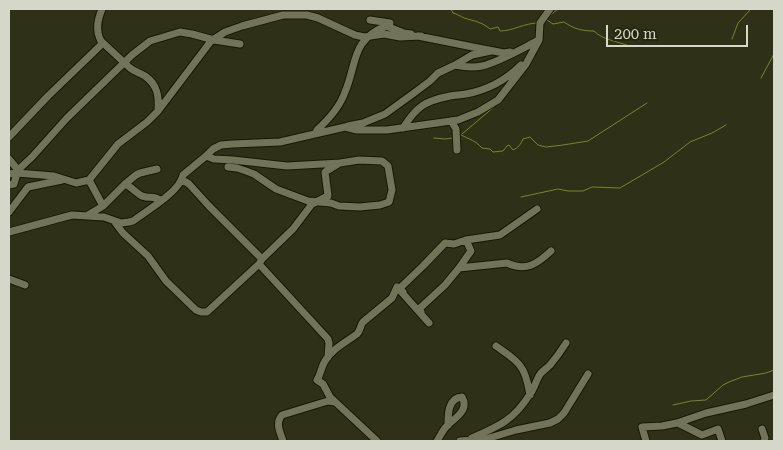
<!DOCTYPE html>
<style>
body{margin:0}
#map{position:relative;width:783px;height:450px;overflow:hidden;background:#2e3118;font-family:"Roboto Serif",serif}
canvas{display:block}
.frame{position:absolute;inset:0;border:10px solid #d5d8c8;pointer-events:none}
.scale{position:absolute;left:606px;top:25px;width:142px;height:22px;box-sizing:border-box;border:2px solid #d5d8c8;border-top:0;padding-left:6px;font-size:15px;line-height:18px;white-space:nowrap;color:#d5d8c8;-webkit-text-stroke:4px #25270e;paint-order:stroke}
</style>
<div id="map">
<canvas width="783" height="450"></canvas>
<div class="frame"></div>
<div class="scale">200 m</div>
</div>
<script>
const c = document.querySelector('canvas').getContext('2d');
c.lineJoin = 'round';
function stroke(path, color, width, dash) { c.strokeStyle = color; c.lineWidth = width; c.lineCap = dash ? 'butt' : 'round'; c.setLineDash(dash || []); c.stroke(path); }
const stream = new Path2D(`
 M451,9L453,13C457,14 460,16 464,18C474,21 482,22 490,29L498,27L500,31C513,31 524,23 538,23
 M549,16L558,9
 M547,20L553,24L564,22C574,29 582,31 594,31C603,40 617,41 629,46
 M732,39L738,23L751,9
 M761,78L774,54
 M504,98L519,79
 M462,134L495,106
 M461,135C469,139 476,141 482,148L490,149L493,152L503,151L507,146L509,145L513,150C518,148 521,144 523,139L530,137L538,145L546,147L563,145L588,141L647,103
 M434,138L445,139L453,138
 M521,197L558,189L568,191H583L592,187L620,188L664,162L690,142L712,133L726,125
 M673,405L691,401L706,400L723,385L729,382L742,377L766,373L774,370`);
const minor = new Path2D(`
 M370,20L390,23
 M418,36L478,48L504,53L510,52
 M491,51L472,55L455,65C464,67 473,68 482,66C499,62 523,48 539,40L540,23L550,9
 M158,111L211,41L225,32L242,26L283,15H307L318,18L355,35L364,37L384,34L400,37L421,36
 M451,121L456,129L457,150
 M348,126L363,123L385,114L414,93L430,81L438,73L455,65
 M403,128C417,106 425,101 450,96C455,95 461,95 466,94C488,90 505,81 521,65
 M317,130C329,119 340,107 345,92C357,64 351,40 386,26L404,33L411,34
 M9,137L48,96L103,43
 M206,156L214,159L233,160L287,166L340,163L359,160L382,161L388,166L392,190L389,202L380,205L360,207L339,206L331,203L308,201L276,189L254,174L246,171L237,168L228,167
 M9,159L18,170
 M9,174L17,173L54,176L76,183L89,180L103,206
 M89,180L118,144L147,122L158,111C159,97 158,85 145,76C140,73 135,72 130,68L101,41C95,30 98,19 102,9
 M182,181L186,182L189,184L209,206L262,259
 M125,184C132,187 136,193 142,196C149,199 155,195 161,201
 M9,185L14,184L18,170L32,157L67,118L132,55L150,41L180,32L192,34L214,40L240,44
 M9,212L28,187L62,180
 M88,215L103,206L125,184L136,175L140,173L157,169
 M114,221L123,233L148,256L166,281L196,310L201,312H207L259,264L262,259L293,229L312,204L328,196L325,172L338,164
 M9,232L72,215L104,217L121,223L129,222L133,221C146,211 180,192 183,175L206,156L213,149L221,145L233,144L280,142L345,127L357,130H387L458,120L478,112L498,100L526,64L539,40
 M259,264L328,339L329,343L328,357
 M459,268L507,263C526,272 537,264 551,251
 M9,279L25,285
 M403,292L400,288L423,266L445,243L454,244L466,240
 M421,312L419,309L445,285L459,268L471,251L466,240L500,235L537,209
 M496,346C504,352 515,358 521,367C527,375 528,386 530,395
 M678,423L702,435L718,429L722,441
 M762,429L765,438L764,441
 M472,438C499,426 514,420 530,394C535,388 536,379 541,373C544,370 547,368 550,365C556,358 561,351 566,343
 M283,441C280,432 275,423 282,415L328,401L335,402
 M377,441L330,397L323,384L317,380C321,374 321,367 325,361C332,349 346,342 357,334C361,330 360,325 363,322L392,298L397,287L429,323
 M437,441C440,437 442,431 446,427C454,418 470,411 462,397C448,398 448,414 448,425
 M460,441L486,439L516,430L550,423L558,419L564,413L588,374
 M646,441L642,427L662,426L677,423L706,413L746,404L774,395`);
stroke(stream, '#7d842c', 1);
stroke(minor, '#171902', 9);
stroke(minor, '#717458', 7);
</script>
